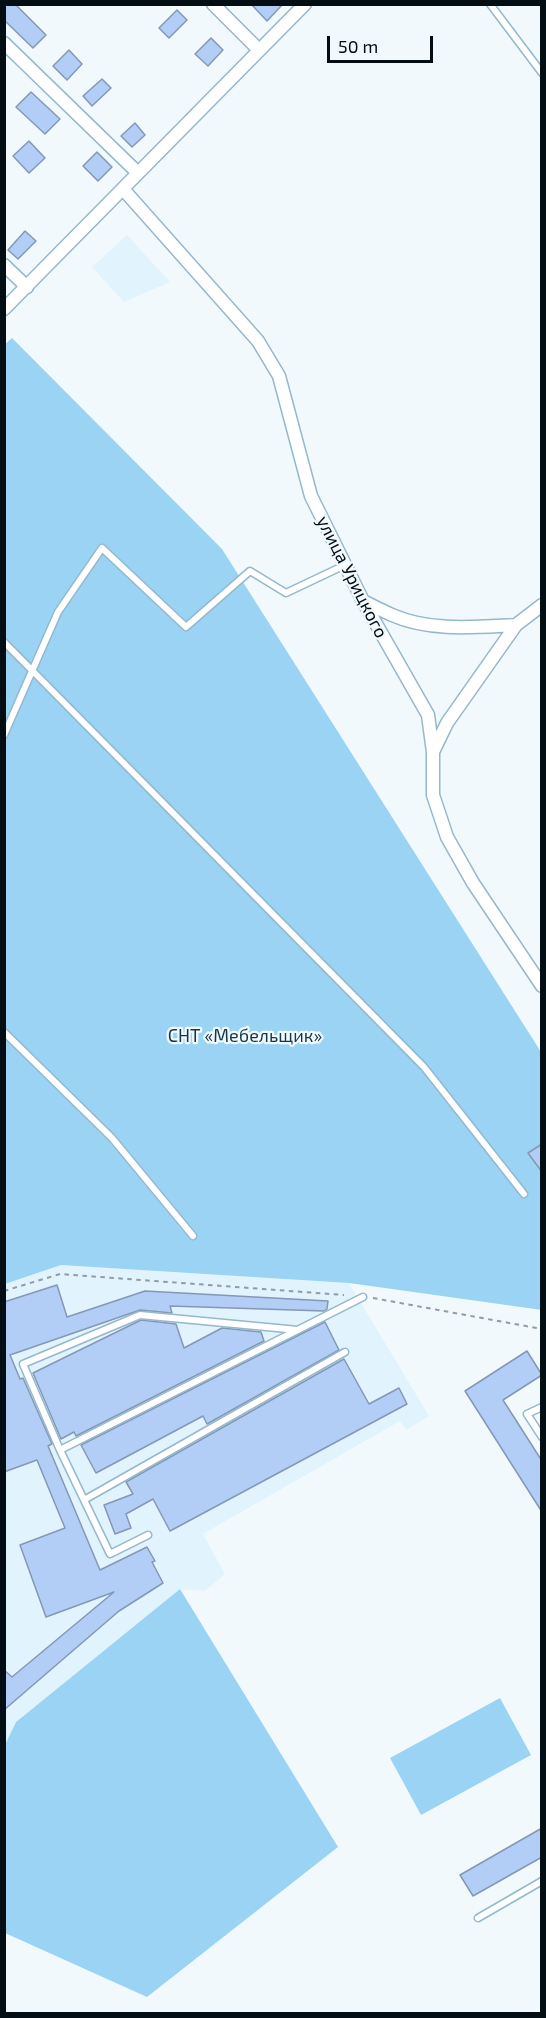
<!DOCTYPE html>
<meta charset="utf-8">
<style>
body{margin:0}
#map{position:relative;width:546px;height:2018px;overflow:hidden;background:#f2f9fd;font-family:"Exo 2",sans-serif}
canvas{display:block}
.frame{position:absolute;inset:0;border:6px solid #020d14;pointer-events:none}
.scale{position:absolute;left:327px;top:36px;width:106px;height:27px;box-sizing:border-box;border:3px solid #020d14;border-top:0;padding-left:8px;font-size:18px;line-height:21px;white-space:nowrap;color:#020d14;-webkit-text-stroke:4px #f2f9fd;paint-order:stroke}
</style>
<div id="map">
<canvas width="546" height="2018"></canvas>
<div class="frame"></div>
<div class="scale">50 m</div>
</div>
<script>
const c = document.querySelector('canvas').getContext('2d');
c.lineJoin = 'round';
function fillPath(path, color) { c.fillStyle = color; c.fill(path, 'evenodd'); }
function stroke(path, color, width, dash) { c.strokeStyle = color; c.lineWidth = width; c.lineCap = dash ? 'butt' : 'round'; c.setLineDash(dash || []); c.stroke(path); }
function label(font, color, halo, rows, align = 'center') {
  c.font = font + ' "Exo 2",sans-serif'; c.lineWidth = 4.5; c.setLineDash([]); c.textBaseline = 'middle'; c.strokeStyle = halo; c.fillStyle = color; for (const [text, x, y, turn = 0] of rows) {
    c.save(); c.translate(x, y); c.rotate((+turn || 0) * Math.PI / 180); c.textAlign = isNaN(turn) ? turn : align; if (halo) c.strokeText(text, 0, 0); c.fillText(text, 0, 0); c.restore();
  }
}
const built = new Path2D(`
 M127,235L170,282L124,302L92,267Z
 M61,1265L349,1283L429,1416L406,1430L400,1421L203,1534L225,1574L205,1591L180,1589L16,1722L5,1745V1284Z`);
const green = new Path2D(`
 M12,338L222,549L541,1052L542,1310L349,1283L61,1265L5,1284L4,345Z
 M180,1589L338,1847L147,1997L5,1933V1745L16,1722Z
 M500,1698L531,1755L421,1815L390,1758Z`);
const building = new Path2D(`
 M4,4H15L46,35L33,48L4,20Z
 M251,4H283L267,21Z
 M177,10L187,20L169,38L159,28Z
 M211,38L223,50L208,66L195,54Z
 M69,50L82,64L67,80L53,66Z
 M102,79L111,88L92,106L83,96Z
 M31,92L60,119L45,134L16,107Z
 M135,123L145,135L132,147L121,136Z
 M29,141L45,158L29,173L13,156Z
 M97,152L112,167L98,181L83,166Z
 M25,231L36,241L18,259L8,250Z
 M542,1144V1172L528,1153Z
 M57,1285L67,1317L145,1291L328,1301L327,1309L324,1311L170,1306L172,1313L140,1310L10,1355L20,1379L23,1378L52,1444L48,1446L100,1570L147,1547L155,1561L152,1562L163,1583L119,1611L4,1710V1670L12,1677L114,1592L46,1617L20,1545L65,1528L37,1460L4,1472V1302Z
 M141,1320L176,1324L184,1348L222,1328L261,1332L264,1341L76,1436L74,1432L61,1439L33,1373Z
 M325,1322L339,1350L207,1424L203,1416L96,1473L81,1445Z
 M527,1351L542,1375L503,1400L542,1461V1512L465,1391Z
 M344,1359L369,1404L399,1388L407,1404L170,1531L153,1499L126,1514L131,1528L115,1534L104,1505L133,1494L126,1482Z
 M542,1828V1857L473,1896L460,1875Z`);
const path = new Path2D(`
 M4,1291L60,1274L344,1295
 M373,1298L542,1329`);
const lane = new Path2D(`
 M490,4L542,73
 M4,642L424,1067L524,1194
 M4,735L58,612L102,548L186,627L250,571L286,593L345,565
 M4,1032L112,1138L193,1236
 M542,1407L527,1414L542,1437
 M60,1450L363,1297
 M84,1500L345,1352
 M148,1535L110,1554L60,1450L23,1364L140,1315L298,1330
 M478,1918L542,1881`);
const street = new Path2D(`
 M213,4L259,50
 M4,43L138,173
 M123,189L258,341L279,376L311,496L363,601L428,715L433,752V795L447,837L473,883L542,986
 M4,265L27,287
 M4,309L305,4
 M363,601C373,606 383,611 392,615C431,632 476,627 516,625
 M433,752L447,723L516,625L542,605`);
const streetNames = [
 ["улица Урицкого",352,577,63]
];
const parkNames = [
 ["СНТ «Мебельщик»",245,1036]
];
fillPath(built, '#e1f3fd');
fillPath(green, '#9bd3f4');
fillPath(building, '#b2cef6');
stroke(building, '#8498b5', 1.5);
stroke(lane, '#94b8cc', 9);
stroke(street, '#94b8cc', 15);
stroke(path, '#939ba1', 2, [4.5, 4.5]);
stroke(lane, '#fff', 6);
stroke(street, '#fff', 12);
label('18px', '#020d14', '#f2f9fd', streetNames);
label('18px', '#12384b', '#f2f9fd', parkNames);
</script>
